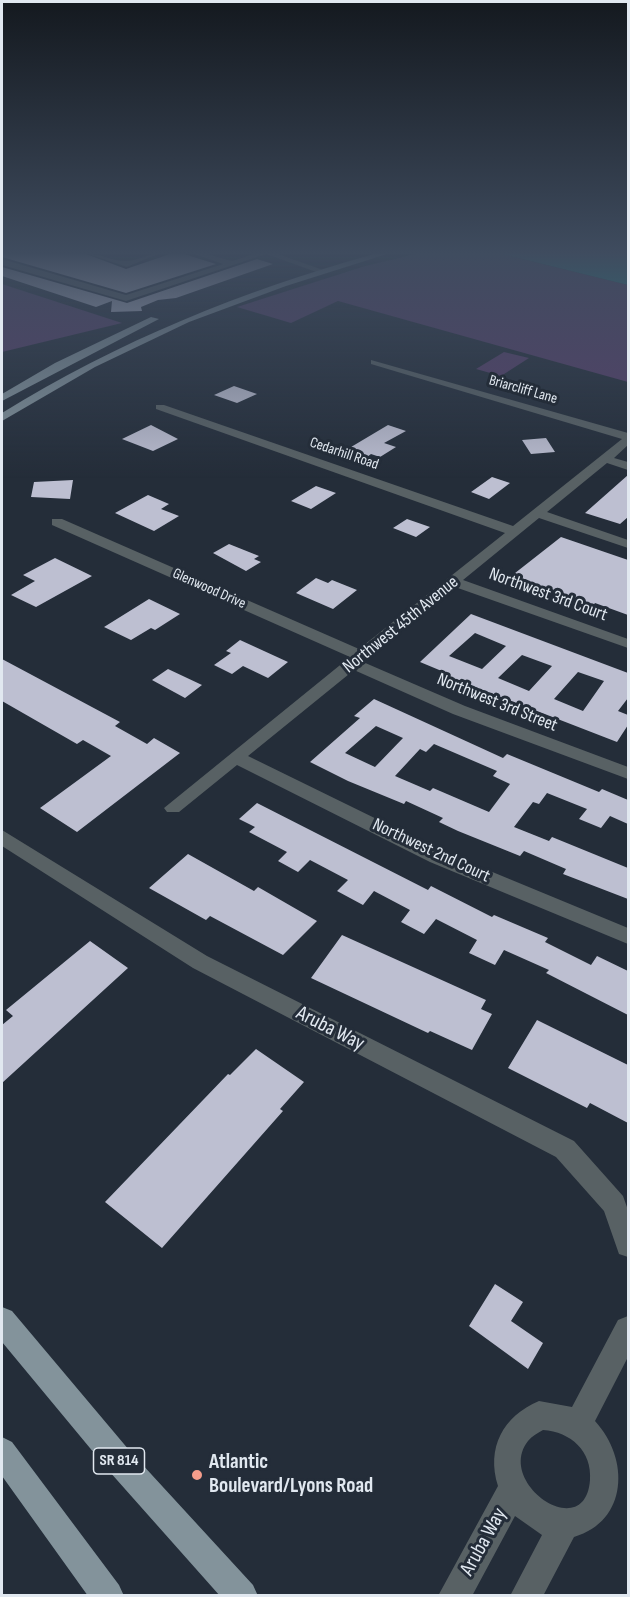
<!DOCTYPE html>
<style>
body{margin:0}
#map{position:relative;width:630px;height:1597px;overflow:hidden;background:#242d39;font-family:"Sofia Sans Condensed",sans-serif}
canvas{display:block}
.frame{position:absolute;inset:0;border:3px solid #e1e8f0;pointer-events:none}
</style>
<div id="map">
<canvas width="630" height="1597"></canvas>
<div class="frame"></div>
</div>
<script>
const c = document.querySelector('canvas').getContext('2d');
c.lineJoin = 'round';
function fillPath(path, color) { c.fillStyle = color; c.fill(path, 'evenodd'); }
function stroke(path, color, width, dash) { c.strokeStyle = color; c.lineWidth = width; c.lineCap = dash ? 'butt' : 'round'; c.setLineDash(dash || []); c.stroke(path); }
function label(font, color, halo, rows, align = 'center') {
  c.font = font + ' "Sofia Sans Condensed",sans-serif'; c.lineWidth = 6; c.setLineDash([]); c.textBaseline = 'middle'; c.strokeStyle = halo; c.fillStyle = color; for (const [text, x, y, turn = 0] of rows) {
    c.save(); c.translate(x, y); c.rotate((+turn || 0) * Math.PI / 180); c.textAlign = isNaN(turn) ? turn : align; if (halo) c.strokeText(text, 0, 0); c.fillText(text, 0, 0); c.restore();
  }
}
const green = new Path2D(`
 M415,254H502L628,285V382L338,301L291,323L237,307L365,266Z
 M2,284L122,323L2,352Z
 M504,352L529,358L501,376L476,369Z`);
const water = new Path2D(`
 M502,254H628V285Z`);
const building = new Path2D(`
 M2,254H86L126,269L170,254H184L216,264L126,293L2,257Z
 M257,259L273,264L176,298L158,300L141,307L142,311L111,312L112,301L96,307L2,276V267L127,303Z
 M234,386L257,394L237,403L214,395Z
 M151,425L178,439L153,451L122,439Z
 M388,425L406,431L384,443L396,447L380,457L371,454L367,457L346,450Z
 M546,438L555,452L531,454L522,440Z
 M628,475V517L620,524L585,513Z
 M492,477L510,483L489,499L471,492Z
 M73,480L70,499L31,497L34,482Z
 M316,486L336,493L311,509L291,501Z
 M148,495L169,504L161,509L179,516L154,531L115,513Z
 M407,519L430,527L416,537L393,528Z
 M561,537L628,560V615L595,603L592,607L510,577Z
 M229,544L259,556L254,559L261,562L246,571L213,553Z
 M55,558L92,576L36,607L11,595L35,581L23,575Z
 M316,578L328,583L332,580L357,590L333,609L296,593Z
 M149,599L180,614L155,630L151,628L131,640L104,627Z
 M471,614L628,673V698L618,711L628,715V725L617,742L457,680L454,682L439,676L444,672L420,662ZM475,633L506,646L482,669L449,656ZM522,655L552,666L529,691L498,678ZM578,672L604,681L583,711L554,699Z
 M240,640L288,662L268,678L243,666L232,674L214,665L231,653L226,651Z
 M2,659L120,722L115,726L147,744L154,738L180,753L77,832L40,808L111,756L83,740L77,744L2,701Z
 M168,669L202,685L185,698L152,680Z
 M374,699L503,758L507,754L599,792L602,789L628,800V824L610,816L601,828L579,819L587,809L547,793L539,804L533,802L514,827L549,841L552,837L628,868V899L563,874L566,869L524,851L520,856L458,831L439,822L443,818L406,801L404,804L348,781L310,762L360,718L354,716ZM376,726L403,738L375,767L345,753ZM434,744L497,771L493,776L510,784L489,812L433,788L430,791L395,776L420,749L426,752Z
 M257,803L428,890L431,886L492,917L494,915L548,938L545,942L591,965L597,956L628,971V1015L546,973L549,970L504,950L495,965L469,953L477,940L436,919L424,934L401,922L410,910L374,891L363,905L337,891L348,880L310,860L298,872L278,861L287,852L249,832L255,827L239,819Z
 M188,854L254,891L258,887L317,921L283,955L210,916L206,920L149,888Z
 M342,935L486,1000L481,1009L492,1014L472,1050L430,1031L428,1033L311,978Z
 M90,941L128,968L2,1083V1025L13,1016L6,1010Z
 M537,1020L628,1065V1123L590,1103L587,1108L508,1068Z
 M256,1049L304,1082L280,1109L283,1111L162,1248L105,1202L228,1074L230,1075Z
 M495,1284L523,1302L511,1321L543,1343L528,1369L469,1326Z`);
const minor = new Path2D(`
 M88,254C101,254 113,261 126,261C136,261 147,254 158,254L127,267Z
 M194,254H207L232,261L254,254H278L326,271L319,273L266,254L126,301L2,265V259L126,295L223,264Z
 M371,360L628,433V445L614,458L628,462V470L607,463L547,512L628,540V548L539,518L463,580L628,639V648L455,587L363,662L465,706L628,767V779L453,714L354,670L248,756L444,852L628,928V944L430,862L237,765L179,812H167L164,808L350,657L52,525V519H62L359,649L505,533L156,409V405H164L513,526L622,439L371,364Z
 M2,830L207,956L574,1141L623,1196L628,1210V1257L619,1254L604,1211L556,1157L193,968L2,846Z
 M628,1316V1357L595,1421C630,1459 628,1521 574,1537L543,1596H510L542,1535L515,1516L472,1596H438L498,1486C486,1448 503,1416 539,1401L572,1407L618,1320ZM543,1430C571,1432 592,1451 590,1480C585,1545 495,1483 528,1441C532,1436 538,1433 543,1430Z`);
const major = new Path2D(`
 M374,254H387L286,286L189,322L95,367L2,421V413C118,341 242,291 374,254Z
 M151,317L159,319L2,401V394L55,363Z
 M2,1307L12,1311L129,1450L253,1585L258,1596H220L109,1471L2,1342Z
 M2,1437L12,1442L119,1585L124,1596H88L2,1476Z`);
const markers = [
 [197,1475,6,"#f49d8b"]
];
const farStreetnames = [
 ["Briarcliff Lane",523,390,16],
 ["Cedarhill Road",344,454,19],
 ["Glenwood Drive",209,589,24]
];
const shields = [
 [119,1461,51]
];
const shieldNames = [
 ["SR 814",119,1461]
];
const streetNames = [
 ["Northwest 3rd Court",548,595,20],
 ["Northwest 45th Avenue",401,625,-39],
 ["Northwest 3rd Street",497,703,22],
 ["Northwest 2nd Court",431,851,25]
];
const nearStreetnames = [
 ["Aruba Way",330,1029,27],
 ["Aruba Way",484,1542,-61]
];
const nearPoinames = [
 ["Atlantic",209,1463],
 ["Boulevard/Lyons Road",209,1487]
];
fillPath(green, '#573f6a');
fillPath(water, '#1d8e90');
fillPath(building, '#bdbfd1');
fillPath(minor, '#586164');
fillPath(major, '#83939b');
const sky = c.createLinearGradient(0, 0, 0, 478);
sky.addColorStop(0, '#14191f');
sky.addColorStop(0.53, '#3f4c5f');
sky.addColorStop(1, '#3f4c5f00');
c.fillStyle = sky;
c.fillRect(0, 0, 630, 478);
for (const [x, y, r, color] of markers) { const dot = new Path2D(); dot.arc(x, y, r, 0, 2 * Math.PI); c.fillStyle = color; c.fill(dot); stroke(dot, '#242d39', 2); }
label('15px', '#e1e8f0', '#242d39', farStreetnames);
for (const [x, y, w] of shields) { const box = new Path2D(); box.roundRect(x - w / 2, y - 13, w, 26, 4.5); c.fillStyle = '#242d39'; c.fill(box); stroke(box, '#e1e8f0', 1.5); }
label('bold 16px', '#e1e8f0', null, shieldNames);
label('18px', '#e1e8f0', '#242d39', streetNames);
label('21px', '#e1e8f0', '#242d39', nearStreetnames);
label('bold 21px', '#e1e8f0', '#242d39', nearPoinames, 'left');
</script>
